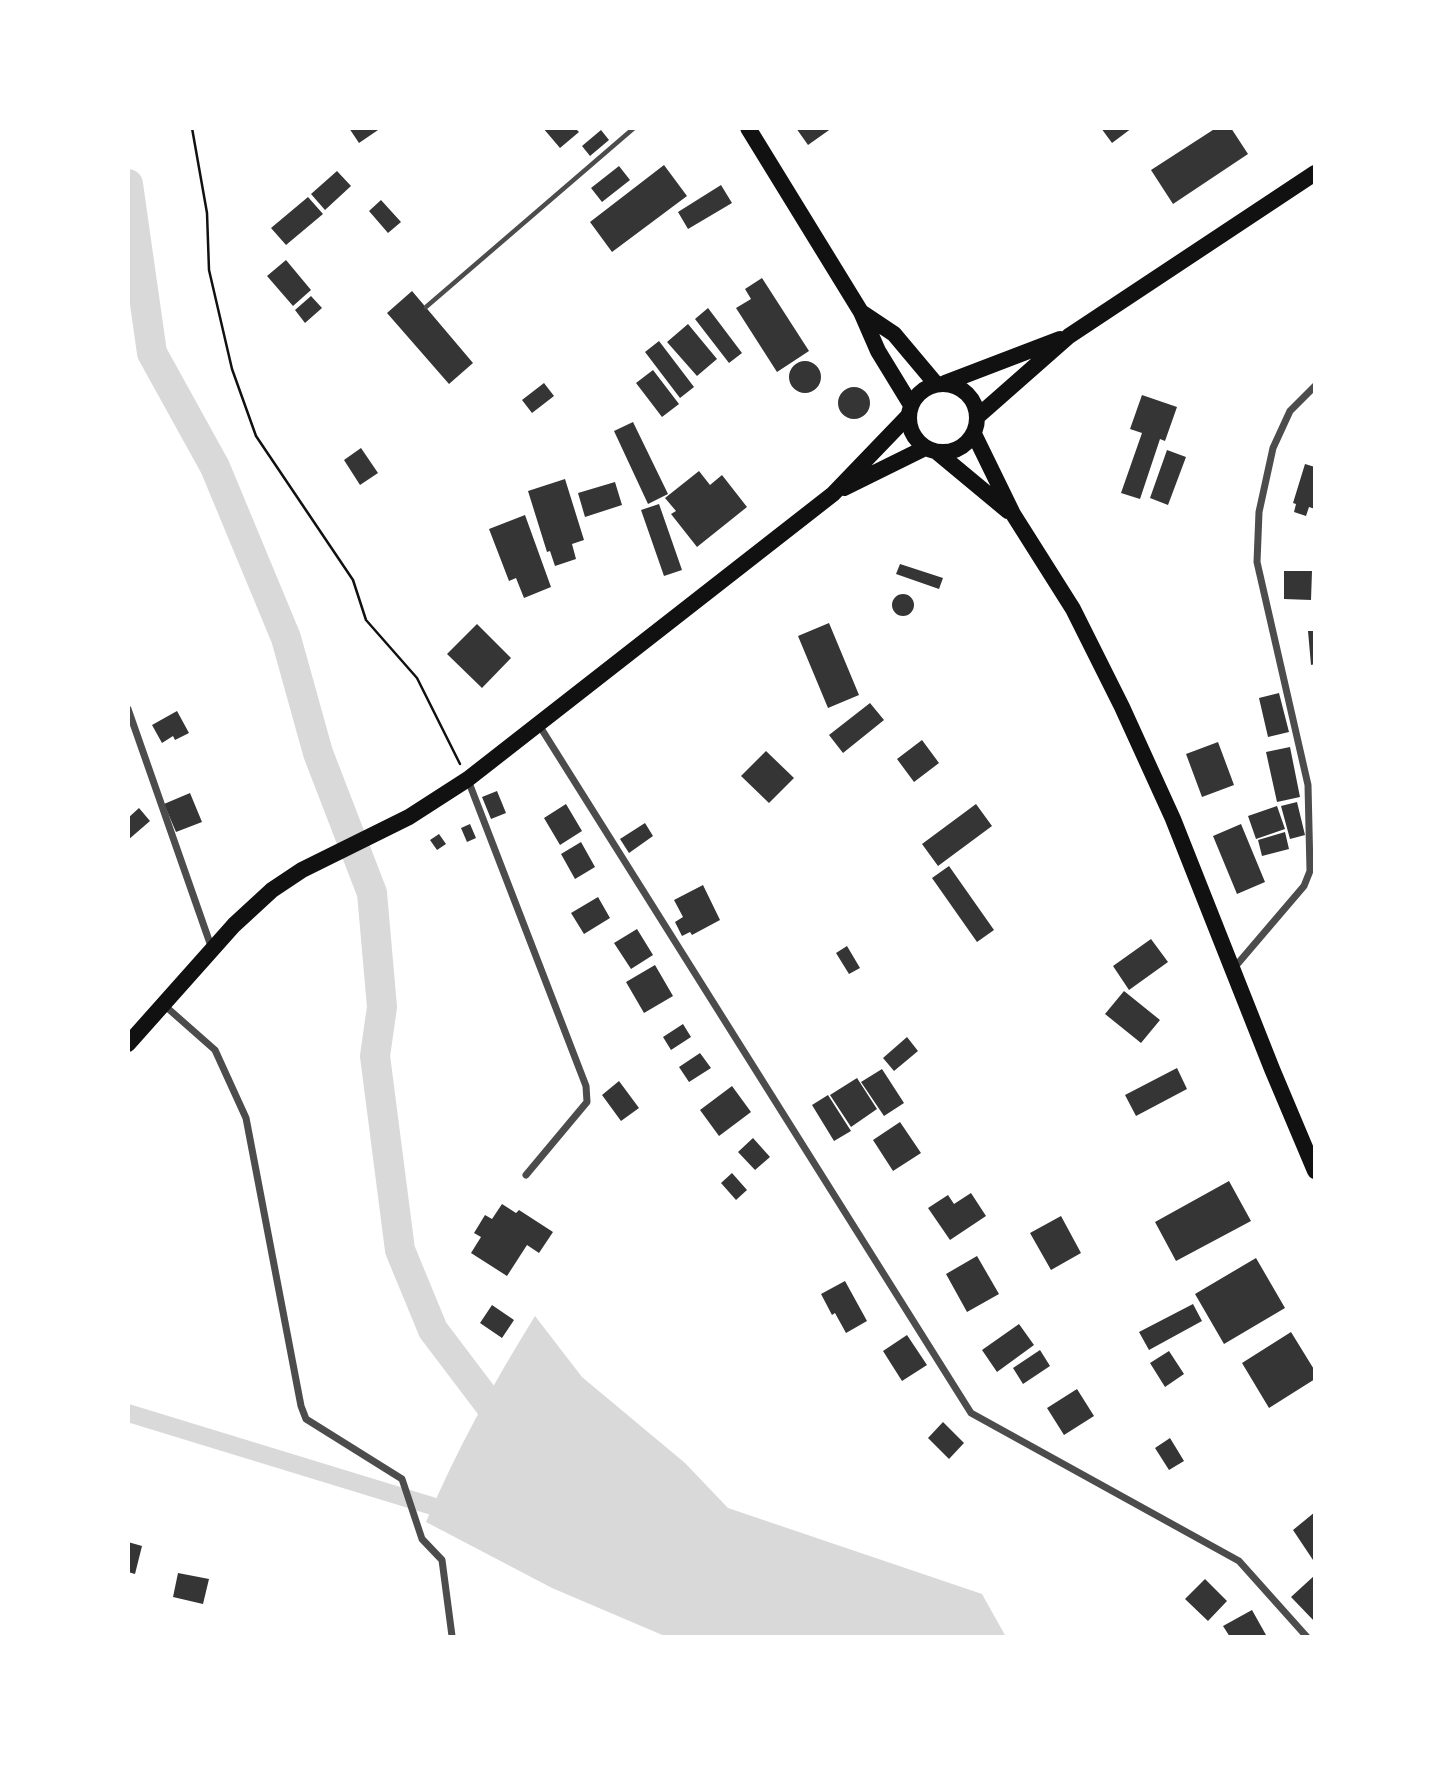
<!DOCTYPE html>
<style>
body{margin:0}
#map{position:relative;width:1443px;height:1765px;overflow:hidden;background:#fff;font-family:Inter,sans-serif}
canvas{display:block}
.frame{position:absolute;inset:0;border:130px solid #fff;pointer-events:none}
</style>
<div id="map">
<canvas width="1443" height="1765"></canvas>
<div class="frame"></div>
</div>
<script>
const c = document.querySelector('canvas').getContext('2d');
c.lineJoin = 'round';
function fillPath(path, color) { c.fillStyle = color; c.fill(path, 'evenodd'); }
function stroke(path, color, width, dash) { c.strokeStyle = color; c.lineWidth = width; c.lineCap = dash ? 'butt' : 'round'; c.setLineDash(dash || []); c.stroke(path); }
const water = new Path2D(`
 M535,1316L582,1377L685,1463L728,1508L982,1594L1006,1637H667L552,1588L426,1522C456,1451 494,1382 535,1316Z`);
const canal = new Path2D(`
 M128,1413L432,1506`);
const river = new Path2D(`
 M128,184L152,353L215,467L286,638L318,753L372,893L382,1007L375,1056L400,1250L433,1330L511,1433`);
const building = new Path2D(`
 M349,128H381L359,143Z
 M543,128H575L579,132L560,148Z
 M796,128H832L808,145Z
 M1101,128H1132L1112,143Z
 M1216,128H1231L1248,154L1173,204L1151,170Z
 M601,130L609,140L590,156L582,146Z
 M664,165L687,196L612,252L590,222Z
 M619,166L630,180L602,202L591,188Z
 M337,171L351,186L325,210L311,194Z
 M721,185L732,203L688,229L678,212Z
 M308,197L323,214L286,245L271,228Z
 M381,200L401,222L388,233L369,211Z
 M286,260L311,290L293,306L267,276Z
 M762,278L809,351L777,372L736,308L751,299L745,289Z
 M412,291L473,363L449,384L387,313Z
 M311,296L322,308L305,323L295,310Z
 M708,308L742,353L729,363L695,319Z
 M688,324L717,359L697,376L667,342Z
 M659,341L694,387L680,398L645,352Z
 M789 377a16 16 0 1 1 32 0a16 16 0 1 1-32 0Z
 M653,370L679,404L662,417L636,383Z
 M544,383L554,396L532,413L522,400Z
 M838 403a16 16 0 1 1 32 0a16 16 0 1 1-32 0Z
 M1142,395L1177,407L1165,441L1160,439L1140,499L1121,493L1142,433L1130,429Z
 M633,422L668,494L648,504L614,431Z
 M361,448L378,473L360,485L344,460Z
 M1167,450L1186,457L1168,505L1150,498Z
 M1305,464L1315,467V509L1309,507L1306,516L1294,512L1296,504L1293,503Z
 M699,471L710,485L722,475L747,507L697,547L671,514L676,511L665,498Z
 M565,479L584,540L572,544L576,559L555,566L550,551L547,552L528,491Z
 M615,482L622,505L585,517L578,493Z
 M659,504L682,570L664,576L641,510Z
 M525,515L551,587L524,598L516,578L509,581L489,529Z
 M900,564L943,578L939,589L896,574Z
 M1284,571H1312L1311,600L1284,599Z
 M892 605a11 11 0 1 1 22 0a11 11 0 1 1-22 0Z
 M829,623L859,695L828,708L798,636Z
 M477,624L511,658L482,688L447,654Z
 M1308,631H1315V664L1311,665Z
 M1279,693L1289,732L1268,737L1259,698Z
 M870,703L884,720L843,753L829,735Z
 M177,711L189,733L175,740L173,736L162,743L152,725Z
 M922,740L939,763L914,782L897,759Z
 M1218,742L1234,785L1202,797L1186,754Z
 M1290,747L1300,797L1277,802L1266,752Z
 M766,751L794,778L769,803L741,776Z
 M497,791L506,813L491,819L482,797Z
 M190,793L202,822L176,832L164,804Z
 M1297,802L1305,835L1290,839L1281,806Z
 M566,804L582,831L560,845L544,818Z
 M976,804L992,826L938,866L922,844Z
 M1277,806L1285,829L1256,839L1248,816Z
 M139,808L150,821L128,840V818Z
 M645,823L653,836L629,853L620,839Z
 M470,824L476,838L467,842L461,828Z
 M1241,824L1265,882L1237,894L1213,836Z
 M1285,832L1289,849L1262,856L1258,840Z
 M439,834L446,844L437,850L430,840Z
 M581,842L595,867L575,879L561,854Z
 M949,866L994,930L977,942L932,878Z
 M703,885L720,920L692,935L690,932L682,936L675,922L683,917L674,900Z
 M598,897L610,918L584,934L571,913Z
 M637,929L653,955L631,969L614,943Z
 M1151,939L1168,962L1129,990L1113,966Z
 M847,946L860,968L849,974L836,953Z
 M655,965L673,996L644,1013L626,982Z
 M1124,991L1160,1020L1141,1043L1105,1014Z
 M683,1024L691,1037L671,1050L663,1037Z
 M907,1037L918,1051L894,1071L883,1058Z
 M700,1053L711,1068L689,1082L679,1067Z
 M1177,1068L1187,1089L1136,1116L1125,1095Z
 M882,1069L904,1103L884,1116L861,1082Z
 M857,1078L877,1109L851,1127L830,1095Z
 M619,1081L639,1108L621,1121L602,1095Z
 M732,1086L751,1112L719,1136L700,1110Z
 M828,1095L851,1131L834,1141L812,1105Z
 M900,1122L921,1153L893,1171L873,1140Z
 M753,1138L770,1157L755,1170L738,1152Z
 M732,1173L747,1190L736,1200L721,1183Z
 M1229,1181L1251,1221L1176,1261L1155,1222Z
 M971,1193L986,1216L950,1240L928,1208L948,1195L954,1204Z
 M502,1204L516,1213L519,1210L553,1232L539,1253L527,1245L507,1276L471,1253L481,1237L474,1233L485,1215L492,1219Z
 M1061,1216L1081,1253L1051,1270L1030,1233Z
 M977,1256L999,1294L967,1312L946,1274Z
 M1256,1258L1285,1308L1224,1344L1195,1294Z
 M845,1281L867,1321L846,1333L835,1313L832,1315L821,1294Z
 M1193,1304L1202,1321L1149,1350L1139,1332Z
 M492,1305L514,1320L502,1338L480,1323Z
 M1019,1324L1034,1345L997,1372L982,1350Z
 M1291,1332L1315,1371V1379L1269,1408L1242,1363Z
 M907,1335L927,1365L902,1381L883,1351Z
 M1040,1350L1050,1366L1023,1384L1013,1368Z
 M1169,1351L1184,1374L1165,1387L1150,1363Z
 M1077,1389L1094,1416L1064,1435L1047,1408Z
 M943,1422L964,1443L949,1459L928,1438Z
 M1170,1438L1184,1461L1169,1470L1155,1448Z
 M1315,1512V1563L1293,1530Z
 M128,1542L142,1546L135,1574L128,1572Z
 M178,1573L209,1579L203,1604L173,1597Z
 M1315,1575V1622L1291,1597Z
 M1205,1579L1227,1601L1208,1621L1185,1599Z
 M1252,1610L1266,1635L1263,1637H1230L1223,1626Z`);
const path = new Path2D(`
 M192,128L207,213L209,270L232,369L256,436L353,580L366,620L417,678L460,764`);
const service = new Path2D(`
 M426,307L634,128`);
const minor = new Path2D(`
 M128,709L212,949
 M539,725L971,1413L1239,1561L1307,1637
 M468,780L586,1086L587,1102L526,1175
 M1234,968L1304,886L1310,871L1308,785L1257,562L1259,512L1273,448L1290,411L1315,386
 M164,1005L215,1050L246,1118L301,1406L306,1419L402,1479L422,1539L442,1560L452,1636`);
const primary = new Path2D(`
 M844,488L925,448
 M128,1044L234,925L272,890L302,870L409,817L468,779L833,494L909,415`);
const trunk = new Path2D(`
 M748,128L861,312L878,351L911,405
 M861,312L894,334L936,384
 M945,383L1060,339
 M909 418a34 34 0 1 1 68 0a34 34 0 1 1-68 0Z
 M977,417L1069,336L1315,173
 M974,434L1013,514L1073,609L1122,707L1173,819L1272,1069L1315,1171
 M937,452L1008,511`);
fillPath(water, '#d9d9d9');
stroke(canal, '#d9d9d9', 18);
stroke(river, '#d9d9d9', 30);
fillPath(building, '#353535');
stroke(path, '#111', 2.5);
stroke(service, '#4c4c4c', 4.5);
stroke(minor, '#4c4c4c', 7);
stroke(primary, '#111', 16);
stroke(trunk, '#111', 16);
</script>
